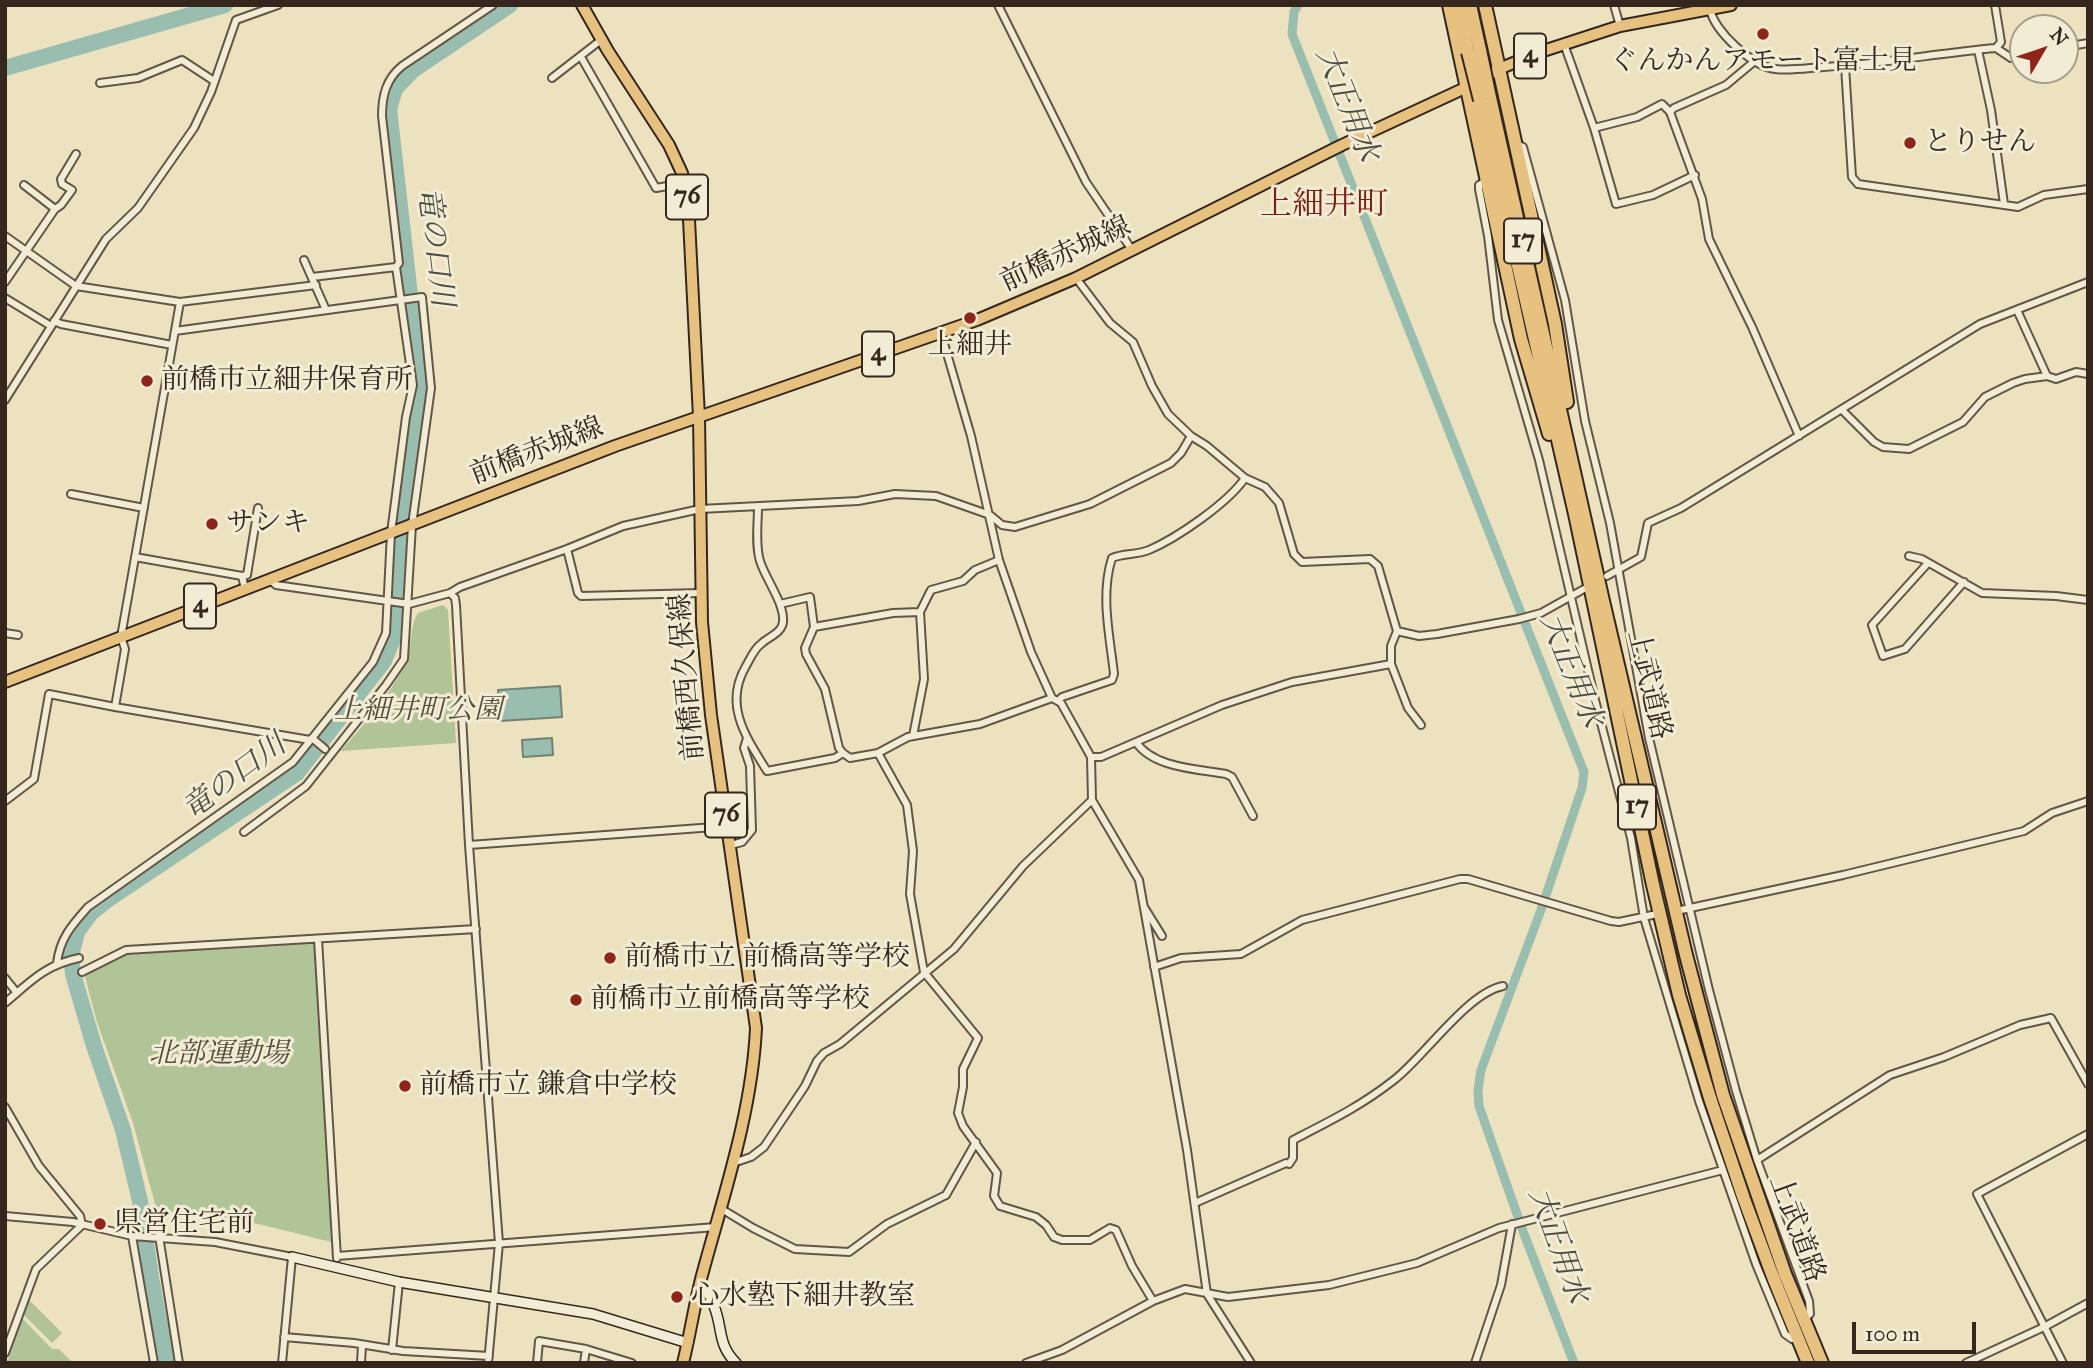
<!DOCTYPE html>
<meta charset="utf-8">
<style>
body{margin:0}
#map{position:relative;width:2093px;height:1368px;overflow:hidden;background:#ece2bf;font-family:"IM FELL Great Primer",serif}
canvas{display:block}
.frame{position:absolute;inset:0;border:7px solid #35271e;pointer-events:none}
.north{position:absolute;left:2009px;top:14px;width:70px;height:70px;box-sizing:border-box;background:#f3ecd5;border:2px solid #a79d8c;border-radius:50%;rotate:51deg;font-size:19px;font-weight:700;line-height:28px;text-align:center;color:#35271e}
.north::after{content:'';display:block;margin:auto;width:24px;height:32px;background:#8f2418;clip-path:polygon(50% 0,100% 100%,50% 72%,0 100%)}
.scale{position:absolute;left:1852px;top:1322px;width:124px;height:32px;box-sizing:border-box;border:4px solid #35271e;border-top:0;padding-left:9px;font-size:21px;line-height:24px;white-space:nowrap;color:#35271e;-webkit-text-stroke:5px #f3ecd5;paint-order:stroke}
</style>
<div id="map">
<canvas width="2093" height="1368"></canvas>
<div class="frame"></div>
<div class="north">N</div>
<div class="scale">100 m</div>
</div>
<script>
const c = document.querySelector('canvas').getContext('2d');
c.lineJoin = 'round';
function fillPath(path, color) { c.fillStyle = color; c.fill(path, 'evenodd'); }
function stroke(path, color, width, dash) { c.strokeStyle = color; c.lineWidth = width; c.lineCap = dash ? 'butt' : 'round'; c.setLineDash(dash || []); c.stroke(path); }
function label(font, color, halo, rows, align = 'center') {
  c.font = font + ' "IM FELL Great Primer","Noto Serif JP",serif'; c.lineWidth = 6; c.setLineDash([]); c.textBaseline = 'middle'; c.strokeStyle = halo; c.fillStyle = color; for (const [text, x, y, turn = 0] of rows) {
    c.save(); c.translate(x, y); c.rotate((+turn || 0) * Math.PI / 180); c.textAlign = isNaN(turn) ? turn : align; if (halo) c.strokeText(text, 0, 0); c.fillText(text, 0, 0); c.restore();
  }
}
const green = new Path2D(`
 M443,605L448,610L456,743L341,751C365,723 391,695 406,661C413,646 409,627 418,613Z
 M311,942L316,947L332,1242C279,1230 213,1208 158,1215L133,1123L97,1022L84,973L126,952Z
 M27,1298L62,1333L52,1343L22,1313Z
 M22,1318L52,1349H59L73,1363H7Z`);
const water = new Path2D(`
 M560,686L562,717L500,721L498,690Z
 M552,738L553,755L523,757L522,740Z`);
const canal = new Path2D(`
 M1298,5L1294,12L1292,34L1584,772L1582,788L1541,910L1481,1070L1478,1090L1479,1106L1524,1234L1574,1363`);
const river = new Path2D(`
 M5,68L225,5
 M167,1363L151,1277L140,1201L123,1130L94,1046L73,974L71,956L77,932L91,913L110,898L297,773L384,661L393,639L404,513L423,385L412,313L389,109L395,89L413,70L510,5`);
const street = new Path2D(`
 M998,5L1086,182L1132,250
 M1614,5L1620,26
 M1710,9C1714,31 1753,67 1775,69C1790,71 1808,68 1823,67C1881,64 1938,53 1996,48L2001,42L1995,5
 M1564,44L1594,128L1616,204L1653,195L1695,175
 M2065,47L2088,43
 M1996,48L2011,58L2023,55
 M1978,50L1991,110L2004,204
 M581,57L656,188L684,183
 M1756,60L1726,85L1674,108L1670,112L1702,199L1709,239L1752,327L1799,436
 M1845,66L1852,177L1858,184L2018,207L2044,195L2088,189
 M552,78L601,40
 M100,83L138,78L182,60L214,81
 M1594,128L1637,117L1662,104L1670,112
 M1517,144L1523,147L1565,300L1585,421L1610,523L1649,738L1709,990L1736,1091L1757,1160L1809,1301L1810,1314L1804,1320
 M1487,180L1479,185V189L1488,236L1498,320L1539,460L1595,700L1631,838L1644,918L1699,1101L1756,1264L1785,1334L1792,1339L1797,1337
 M55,209L61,205L72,190L62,184L61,179L76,154
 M5,236L76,286L180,302L316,285
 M304,260L326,310
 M312,277L396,267
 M1076,278L1110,323L1133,342L1152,386L1168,414L1191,436L1207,446L1245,478L1265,487L1279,503L1294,554L1302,562L1370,559L1378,566L1397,631L1391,646V664L1292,682L1222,705L1101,757H1091
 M5,282L55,209L24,185
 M5,298L51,326
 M180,302L121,637L125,649L115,707L310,740
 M2017,310L2047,376
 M54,321L61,324L172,345
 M175,331L422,297L431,388L412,525L404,659L386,685L306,786L244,832
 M941,333L971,436L999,560L1031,652L1052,698L1061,703L1091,757L1092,800L1139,880L1187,1150L1207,1294L1251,1363
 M5,400L106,239L138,208L194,128L211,92L236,20L278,5
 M1842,410L1874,442L1883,447L1909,449L1963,422L1985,397L2013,383L2025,379L2047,376L2056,379L2076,372L2088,374
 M71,494L144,508
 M758,507C758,523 755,545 760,561C765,578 785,604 783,622C782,633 768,637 761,644C754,649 750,659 746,666C723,705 746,737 767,771L835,758L843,753L850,758L878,753L908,737L980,724L1052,698
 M567,549L578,593L581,596L701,593
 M1909,556L1922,559L1982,593L2056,596L2088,600
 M135,557L242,576L245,589
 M1928,563L1872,625L1883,656L1905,649L1964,582
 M242,576L247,575L258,508
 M1607,576L1641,557L1648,523L1681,508L1980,324L2088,282
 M270,580L276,585L409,604L450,593L460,587L567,549L623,526L700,509L858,501L895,494L936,496L990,515L1002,525L1015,527L1090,504L1171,463L1181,453L1191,436
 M450,593L455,598L456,605L469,845L499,1243L488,1363
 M780,604L810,597L814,627L805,648L806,654L825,689L839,748L843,753
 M814,627L893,613L920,612
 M1397,631L1419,636L1437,634L1519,619L1541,613L1584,589
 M5,633L18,635
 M1391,664L1408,708L1421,725
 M1058,701L1062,697L1112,680L1114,674C1110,637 1100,595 1112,558C1124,553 1137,555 1149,550C1177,538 1228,503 1245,478
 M913,736L924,679L920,612L931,590L963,581L975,570L999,560
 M312,738L325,749
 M1136,742C1153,768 1198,769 1226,774L1232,777L1253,816
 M878,753L907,805L913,851L910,894L924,972L978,1038L963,1069V1087L958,1113L963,1126L997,1173L994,1196L1000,1206L1036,1217L1046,1225L1054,1237L1062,1240H1090L1110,1228L1116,1230L1132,1266L1153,1301
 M5,801L34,779L49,694L115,707
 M469,845L728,826
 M731,845L742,842L752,830L750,766L744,748L747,738
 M1144,907L1162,936
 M1681,910L1843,875L2024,831L2052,813L2088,801
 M318,939L337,1258
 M57,963C60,938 72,925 88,907L293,762L373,662L386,633L391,533L406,417L413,385L396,267L399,263L382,116C382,96 386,79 402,66L493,5
 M1154,967L1181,958L1241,954L1302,920L1460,879H1468L1611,921L1619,922L1657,914
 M82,972L126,950L476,929
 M5,978L17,993
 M5,1003C31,981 45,965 79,958
 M5,1107L39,1166L80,1216L82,1225
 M1757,1160L1890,1075L1944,1057L2020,1025L2051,1018L2088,1084
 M733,1163L751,1157L764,1147L805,1086L817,1061L824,1053L840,1044L954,949L1023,866L1092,800
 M1195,1203L1286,1163L1289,1164L1293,1158V1140C1330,1121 1361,1106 1394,1080C1424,1057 1467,993 1503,986
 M720,1208L753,1228L795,1249L849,1252L887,1224L946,1195L976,1142
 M5,1216L73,1222L132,1236L215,1242L292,1257L282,1363
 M156,1217L179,1363
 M132,1236L154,1363
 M337,1256L716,1227
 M284,1337L354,1343L403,1351L489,1356
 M392,1350L399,1282
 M5,1353L36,1269L82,1225
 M361,1363L362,1345
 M537,1363L539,1341L586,1349L632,1363
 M584,1363L586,1349
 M1026,1363L1062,1350L1153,1301L1185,1289L1228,1297L1329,1285L1417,1263L1499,1228L1723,1170
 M1475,1363L1501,1285L1512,1224
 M1966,1363L2044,1327L2088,1303
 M2063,1363L1977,1194L2088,1134`);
const secondary = new Path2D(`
 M292,1257L399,1282L593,1314L688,1343
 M701,1281C705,1289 711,1297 714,1306C723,1328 717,1344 736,1363`);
const primary = new Path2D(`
 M582,5L608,51L669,145L682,173L688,200L699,417L702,622L711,715L756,1028C752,1113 723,1197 701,1279C694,1307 690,1335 683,1363
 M5,682L615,446L977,320L1076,278L1342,145L1465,88L1499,69L1537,53L1620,26L1731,5`);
const highway = new Path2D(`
 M1449,5L1521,339L1549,434
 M1458,5L1468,52
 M1470,5L1480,50
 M1485,5L1555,324L1567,402
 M1489,93L1603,601L1686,955L1723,1095L1785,1274L1822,1363
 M1480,100L1575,514L1653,885L1679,995L1710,1098L1744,1199L1773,1277L1808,1363`);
const highwayBridge = new Path2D(`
 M1480,50L1489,93
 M1468,52L1480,100`);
const markers = [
 [1763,34,7,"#8f2418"],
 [1910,143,7,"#8f2418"],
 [970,318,7,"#8f2418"],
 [147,381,7,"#8f2418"],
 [212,524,7,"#8f2418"],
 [610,958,7,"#8f2418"],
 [576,1000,7,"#8f2418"],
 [405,1086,7,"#8f2418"],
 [100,1224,7,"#8f2418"],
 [677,1297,7,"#8f2418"]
];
const shields = [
 [1530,56,32],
 [687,197,42],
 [1523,241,38],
 [878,354,32],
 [200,606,32],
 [1637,807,38],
 [726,815,42]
];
const shieldNames = [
 ["4",1530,56],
 ["76",687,197],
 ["17",1523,241],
 ["4",878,354],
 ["4",200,606],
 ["17",1637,807],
 ["76",726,815]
];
const poiNames = [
 ["ぐんかんアモート富士見",1763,62,"center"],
 ["とりせん",1924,143],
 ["上細井",970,346,"center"],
 ["前橋市立細井保育所",161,381],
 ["サンキ",226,524],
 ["前橋市立 前橋高等学校",624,958],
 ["前橋市立前橋高等学校",590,1000],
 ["前橋市立 鎌倉中学校",419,1086],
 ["県営住宅前",114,1224],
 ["心水塾下細井教室",691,1297]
];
const streetNames = [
 ["前橋赤城線",1066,255,-25],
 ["前橋赤城線",537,452,-21],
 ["前橋西久保線",688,677,-95],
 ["上武道路",1648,685,77],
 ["上武道路",1796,1229,70]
];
const parkNames = [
 ["上細井町公園",418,711],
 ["北部運動場",219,1055]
];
const waterNames = [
 ["大正用水",1346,105,68],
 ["竜の口川",434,247,83],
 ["大正用水",1570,671,68],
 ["竜の口川",235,778,-37],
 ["大正用水",1557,1246,70]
];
const quarterNames = [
 ["上細井町",1324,206]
];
fillPath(green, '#b1c497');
fillPath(water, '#99beaf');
stroke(water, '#718275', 2);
stroke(canal, '#99beaf', 9);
stroke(river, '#99beaf', 16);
stroke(street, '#635646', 10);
stroke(secondary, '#35271e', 12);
stroke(primary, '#35271e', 14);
stroke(highway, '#35271e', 16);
stroke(street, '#f3ecd5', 6);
stroke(secondary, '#f3ecd5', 9);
stroke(primary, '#e6c180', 10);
stroke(highway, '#e6c180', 12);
stroke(highwayBridge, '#35271e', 16, []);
stroke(highwayBridge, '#e6c180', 12);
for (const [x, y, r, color] of markers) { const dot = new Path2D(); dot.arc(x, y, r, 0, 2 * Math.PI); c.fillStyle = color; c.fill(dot); stroke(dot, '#f3ecd5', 2.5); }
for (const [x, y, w] of shields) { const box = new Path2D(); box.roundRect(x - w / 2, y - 22.5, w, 45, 5); c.fillStyle = '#f3ecd5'; c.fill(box); stroke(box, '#35271e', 2); }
label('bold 26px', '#35271e', null, shieldNames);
label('28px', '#35271e', '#f3ecd5', poiNames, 'left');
label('28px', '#35271e', '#f3ecd5', streetNames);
label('italic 28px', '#544e3c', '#f3ecd5', parkNames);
label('italic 30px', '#4e4d42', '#f3ecd5', waterNames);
label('32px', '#7a1f14', '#f3ecd5', quarterNames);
</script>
